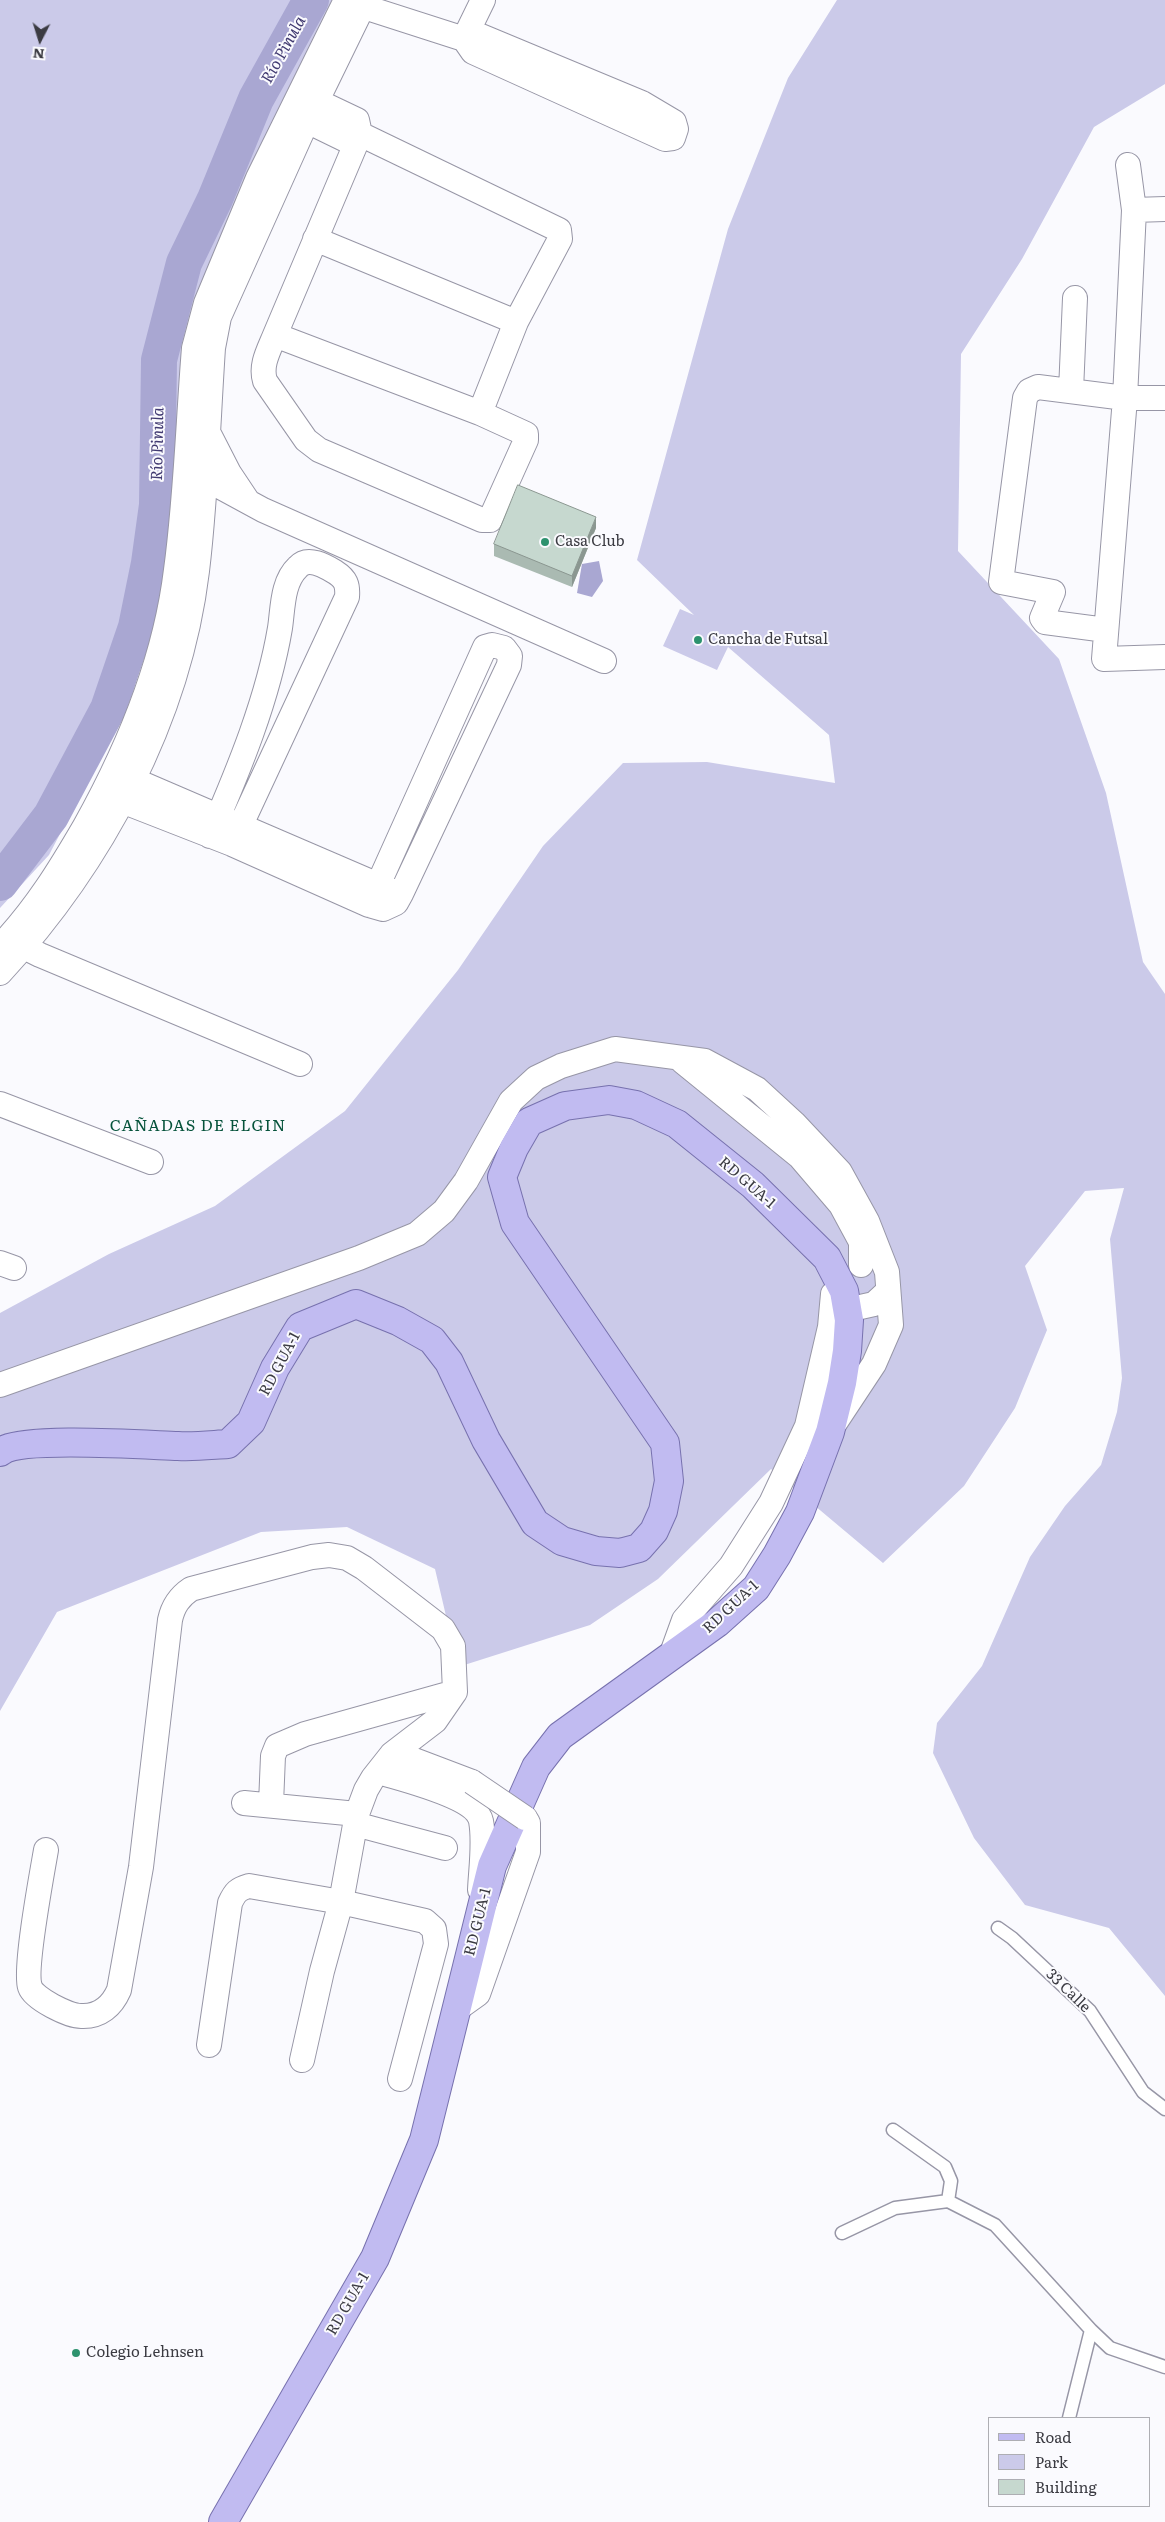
<!DOCTYPE html>
<meta charset="utf-8">
<style>
body{margin:0}
#map{position:relative;width:1165px;height:2522px;overflow:hidden;background:#fafafe;font-family:Literata,serif}
canvas{display:block}
.legend{position:absolute;left:988px;top:2417px;width:162px;height:90px;box-sizing:border-box;background:#fafafe;border:1px solid #aeaeb3;margin:0;padding:6px 9px;list-style:none;font-size:15px;color:#3b3b42}
.legend li{display:flex;align-items:center;gap:10px;height:25px}
.legend b{width:25px;border:1px solid #aeaeb3}
.north{position:absolute;left:15px;top:15px;width:50px;height:50px;-webkit-text-stroke:4px #fafafe;paint-order:stroke;rotate:185deg;font-size:14px;font-weight:700;line-height:20px;text-align:center;color:#3b3b42}
.north::after{content:'';display:block;margin:auto;width:18px;height:22px;background:#3b3b42;clip-path:polygon(50% 0,100% 100%,50% 72%,0 100%)}
</style>
<div id="map">
<canvas width="1165" height="2522"></canvas>
<ul class="legend">
<li><b style="height:6px;background:#c1bbf1"></b>Road</li>
<li><b style="height:14px;background:#cbcae9"></b>Park</li>
<li><b style="height:14px;background:#c6d8cf"></b>Building</li>
</ul>
<div class="north">N</div>
</div>
<script>
const c = document.querySelector('canvas').getContext('2d');
c.lineJoin = 'round';
function fillPath(path, color) { c.fillStyle = color; c.fill(path, 'evenodd'); }
function stroke(path, color, width, dash) { c.strokeStyle = color; c.lineWidth = width; c.lineCap = dash ? 'butt' : 'round'; c.setLineDash(dash || []); c.stroke(path); }
function label(font, color, halo, rows, align = 'center') {
  c.font = font + ' Literata,serif'; c.lineWidth = 4; c.setLineDash([]); c.textBaseline = 'middle'; c.strokeStyle = halo; c.fillStyle = color; for (const [text, x, y, turn = 0] of rows) {
    c.save(); c.translate(x, y); c.rotate((+turn || 0) * Math.PI / 180); c.textAlign = isNaN(turn) ? turn : align; if (halo) c.strokeText(text, 0, 0); c.fillText(text, 0, 0); c.restore();
  }
}
const green = new Path2D(`
 M0,0H342L302,74L171,517L133,694L49,855L0,908Z
 M837,0H1165V84L1094,127L1022,259L961,354L958,551L1059,659L1106,793L1143,962L1165,994V1996L1109,1928L1025,1905L974,1838L933,1753L937,1723L982,1666L1030,1557L1065,1506L1101,1465L1117,1412L1122,1378L1110,1239L1124,1188L1085,1191L1025,1266L1047,1330L1015,1408L964,1486L883,1563L771,1469L658,1579L590,1625L458,1667L435,1569L347,1527L261,1532L57,1612L0,1711V1313L109,1254L215,1206L345,1111L458,970L543,846L623,763L707,762L835,783L829,735L728,647L717,670L663,646L680,609L694,615L637,560L728,229L788,78Z`);
const water = new Path2D(`
 M599,561L603,581L592,597L577,593L582,564Z`);
const river = new Path2D(`
 M0,883L51,816L108,709L136,627L149,563L157,505L159,360L184,263L215,199L256,99L311,0`);
const lane = new Path2D(`
 M998,1928L1012,1938L1090,2011L1143,2092L1165,2109
 M893,2130L945,2167L951,2181L948,2201
 M842,2233L895,2208L948,2201L995,2225L1091,2330
 M1069,2418L1091,2330L1110,2348L1165,2367`);
const street = new Path2D(`
 M349,2L464,39L481,36L642,103L674,122L676,129L673,138L665,139L473,52L464,39
 M464,39L483,0
 M307,121L346,140L360,134L559,230L560,239L516,322L315,239
 M1128,165L1134,210L1125,398L1104,659L1165,657
 M1134,210L1165,209
 M275,335L480,413L526,434V440L490,520H482L319,450L306,440L265,381C260,365 269,350 275,335L360,134L357,120L317,101L303,106
 M1071,391L1075,298
 M480,413L516,322
 M209,434L229,473L247,500
 M193,472L263,510L604,661
 M1106,630L1045,622L1042,618L1053,592L1001,582L1025,398L1029,391L1038,387L1125,398H1165
 M120,774L392,891
 M109,796L232,844L369,905L383,909L396,903L401,894L509,665L510,656L504,648L492,645L485,647L369,905
 M210,836C239,769 268,699 280,628C283,608 282,582 298,567C308,556 325,566 335,572C346,579 348,585 347,597L232,844
 M10,940L40,955L300,1064
 M0,946C35,910 60,869 85,826C129,747 165,661 176,570C186,497 188,422 194,348L206,303L258,178L346,0
 M0,973C101,864 179,720 197,571C206,497 208,423 213,348L219,317L307,121L366,0
 M683,1062L800,1157L841,1205L861,1242V1265
 M0,1104L151,1162
 M0,1263L14,1268
 M847,1310L874,1304L888,1291
 M0,1385L359,1258L417,1234L444,1211L466,1181L511,1101L536,1078L561,1066L615,1049L705,1061L757,1089L794,1123L840,1172L867,1221L887,1272L891,1325L874,1364L835,1423
 M671,1656L684,1620L731,1566L771,1503L807,1426L830,1327L833,1294
 M392,1754L414,1760L472,1782
 M379,1772C401,1779 476,1796 481,1821C485,1842 481,1868 480,1890
 M244,1803L357,1814
 M271,1804L273,1756L277,1746L305,1734L455,1692
 M355,1824L445,1848
 M46,1850C42,1873 24,1970 30,1987C34,1999 69,2016 81,2016C100,2017 112,2006 119,1990L141,1867L170,1620C173,1606 179,1597 191,1589L312,1557L329,1555L347,1558L364,1568L443,1629L453,1646L455,1692L435,1721L392,1754L373,1778L366,1790L357,1814L341,1902L322,1971L302,2060
 M457,2009L478,1994L528,1852V1823L525,1818
 M209,2045L230,1903C235,1892 238,1889 249,1886L341,1902L425,1921L434,1929L436,1944L400,2079`);
const primary = new Path2D(`
 M0,1452C20,1436 147,1445 178,1446C194,1447 211,1445 228,1444L251,1422L275,1368L300,1327L356,1304L398,1321L432,1340L449,1362L486,1440L535,1523L562,1541L596,1551L620,1553L639,1548L654,1531L663,1511L669,1481L665,1443L515,1223L502,1177L514,1148L529,1122L565,1106L609,1100L636,1105L677,1124L753,1185L827,1258L844,1291L849,1320L847,1351L842,1383L830,1432L800,1512L777,1555L756,1588L717,1623L560,1736L536,1767L492,1866L424,2140L375,2258L223,2522`);
const streetBridge = new Path2D(`
 M472,1782L525,1818`);
const wall = new Path2D(`
 M596,528L572,587L494,556V544Z`);
const shadedWall = new Path2D(`
 M596,517V528L572,587V576Z`);
const building = new Path2D(`
 M518,485L596,517L572,576L494,544Z`);
const markers = [
 [545,542,5,"#2d926e"],
 [698,640,5,"#2d926e"],
 [76,2353,5,"#2d926e"]
];
const poiNames = [
 ["Casa Club",555,542],
 ["Cancha de Futsal",708,640],
 ["Colegio Lehnsen",86,2353]
];
const streetNames = [
 ["RD GUA-1",747,1183,41],
 ["RD GUA-1",280,1364,-62],
 ["RD GUA-1",731,1607,-43],
 ["RD GUA-1",478,1922,-76],
 ["33 Calle",1068,1991,44],
 ["RD GUA-1",348,2304,-60]
];
const waterNames = [
 ["Río Pinula",284,50,-61],
 ["Río Pinula",158,444,-89]
];
const neighbourhoodNames = [
 ["CAÑADAS DE ELGIN",198,1126]
];
fillPath(green, '#cbcae9');
fillPath(water, '#a9a7d2');
stroke(river, '#a9a7d2', 36);
stroke(lane, '#9796a6', 15);
stroke(street, '#9796a6', 26);
stroke(primary, '#7771ae', 30);
stroke(lane, '#fff', 12);
stroke(street, '#fff', 24);
stroke(primary, '#c1bbf1', 28);
stroke(streetBridge, '#9796a6', 26, []);
stroke(streetBridge, '#fff', 24);
fillPath(wall, '#aabab2');
fillPath(shadedWall, '#8b9791');
fillPath(building, '#c6d8cf');
stroke(building, '#8b9791', 1);
for (const [x, y, r, color] of markers) { const dot = new Path2D(); dot.arc(x, y, r, 0, 2 * Math.PI); c.fillStyle = color; c.fill(dot); stroke(dot, '#fafafe', 2); }
label('15px', '#3b3b42', '#fafafe', poiNames, 'left');
label('15px', '#3b3b42', '#fafafe', streetNames);
label('italic 16px', '#413a71', '#fafafe', waterNames);
c.letterSpacing = '1px';
label('16px', '#06533b', '#fafafe', neighbourhoodNames);
c.letterSpacing = '0px';
</script>
